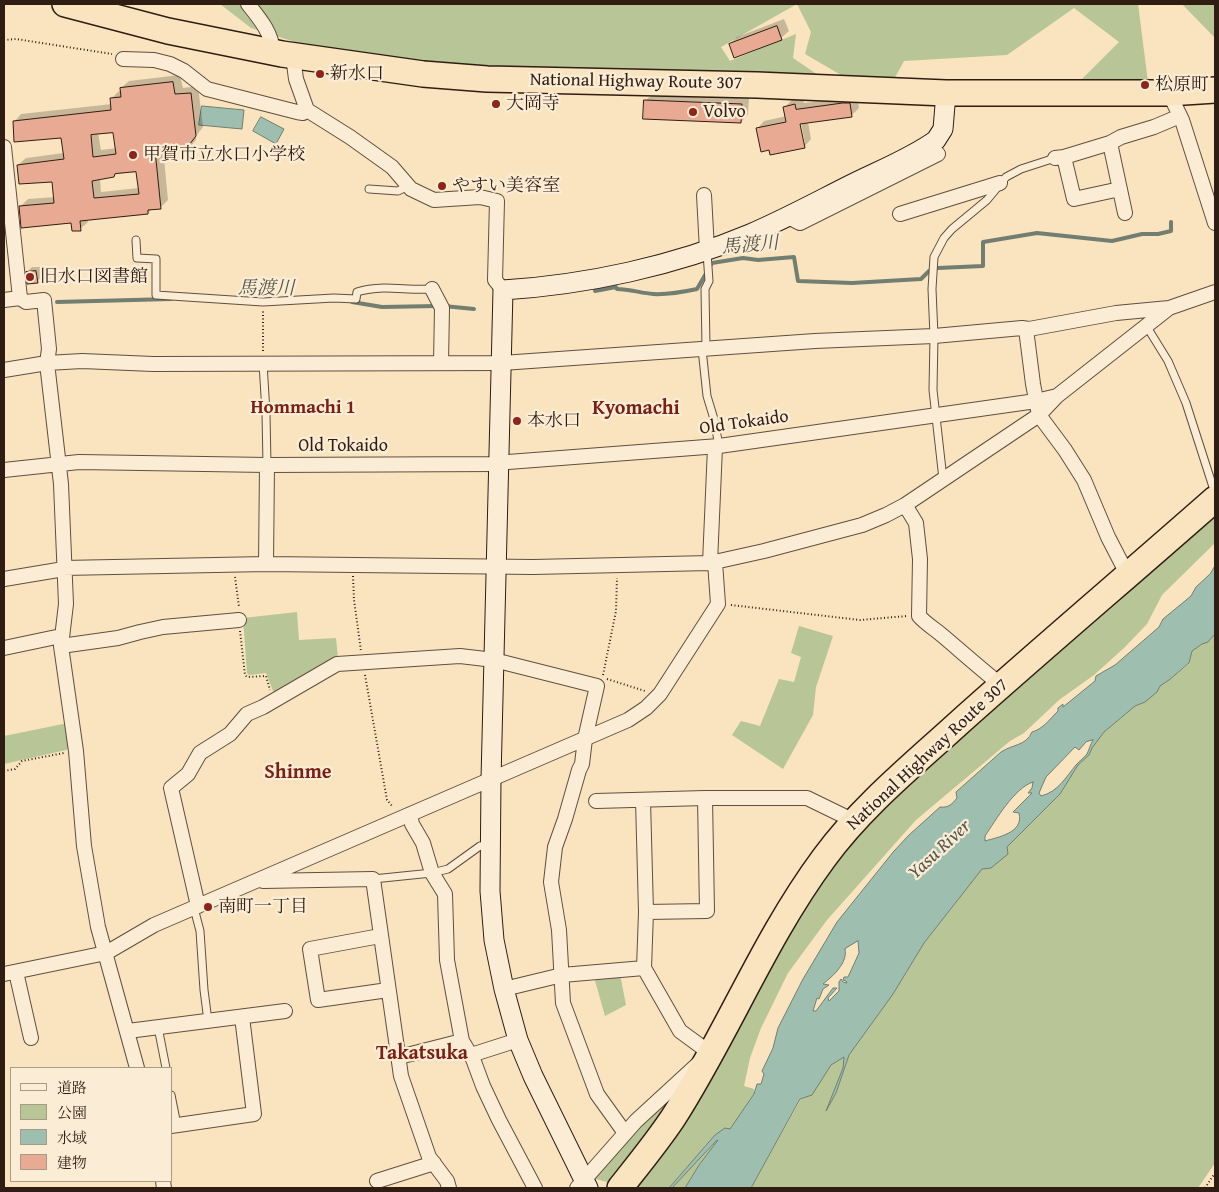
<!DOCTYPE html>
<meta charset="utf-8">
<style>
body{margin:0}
#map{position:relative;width:1219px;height:1192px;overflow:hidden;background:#f9e4bf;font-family:"Gentium Book Plus","Noto Serif JP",serif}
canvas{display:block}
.frame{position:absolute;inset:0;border:5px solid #2f1c13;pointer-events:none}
.legend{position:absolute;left:10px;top:1067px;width:162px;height:115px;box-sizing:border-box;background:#fbedd5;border:1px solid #a99987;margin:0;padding:6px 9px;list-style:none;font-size:15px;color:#2f1c13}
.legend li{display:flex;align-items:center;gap:10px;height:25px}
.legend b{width:25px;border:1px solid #a99987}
</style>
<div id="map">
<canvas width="1219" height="1192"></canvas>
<div class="frame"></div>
<ul class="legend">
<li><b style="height:6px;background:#fbedd5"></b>道路</li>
<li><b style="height:14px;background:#b7c597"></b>公園</li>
<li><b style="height:14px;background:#9ebfaf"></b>水域</li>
<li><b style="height:14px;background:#e9aa94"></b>建物</li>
</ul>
</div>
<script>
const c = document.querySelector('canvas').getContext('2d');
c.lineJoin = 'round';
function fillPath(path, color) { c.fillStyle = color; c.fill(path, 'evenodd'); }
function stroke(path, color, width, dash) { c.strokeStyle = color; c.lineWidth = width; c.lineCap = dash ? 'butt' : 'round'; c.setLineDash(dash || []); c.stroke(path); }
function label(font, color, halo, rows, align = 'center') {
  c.font = font + ' "Gentium Book Plus","Noto Serif JP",serif'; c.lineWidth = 4.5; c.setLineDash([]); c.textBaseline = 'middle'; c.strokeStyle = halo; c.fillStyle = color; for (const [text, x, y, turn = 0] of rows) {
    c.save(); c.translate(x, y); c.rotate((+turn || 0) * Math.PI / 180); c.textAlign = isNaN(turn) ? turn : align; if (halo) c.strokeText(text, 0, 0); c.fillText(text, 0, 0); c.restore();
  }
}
const green = new Path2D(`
 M220,4H1138L1148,82L1077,84L1119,42L1074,8L1007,55L904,61L892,83L846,78L805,54L811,32L797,4L721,47L730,61L796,34L793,58L821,77H672L569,68L399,63L320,50L251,28Z
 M1182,4H1215V38Z
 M1215,510V543L1162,595L1147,624L1124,648L1094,675L1059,700L1024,733L1010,741L916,820L827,920L788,973L761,1028L750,1058L744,1086L754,1089V1094L730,1129L715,1135L669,1188H633L750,998L817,885L850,843L887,804Z
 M297,612L299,640L336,638L338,659L275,696L266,673L249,675L247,673L243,618Z
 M799,626L833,636L816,687L813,715L783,769L732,735L741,721L760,726L779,679L794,682L801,657L791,653Z
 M1215,634V1163L1198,1188H751L801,1099L812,1095L831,1065L845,1056L843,1068L828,1106L836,1093L849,1055L893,994L924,943L982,869L991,868L1007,847L1060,794L1078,765L1089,755L1091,748L1104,732L1135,706L1145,702L1160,686L1169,680L1189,664L1192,651L1202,644L1208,642Z
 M68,723L72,747L66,750L4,764V736Z
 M620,974L626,1005L605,1016L594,977Z
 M658,1104L665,1109L610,1183L596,1179L593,1174Z
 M716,1140H719L699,1165L685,1188H672Z`);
const water = new Path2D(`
 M202,106L244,110L242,129L199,125Z
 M261,117L284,129L276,144L253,131Z
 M1215,566V634L1208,642L1202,644L1192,651L1189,663L1169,680L1160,686L1157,692L1145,702L1135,706L1104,732L1092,748L1089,755L1078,765L1060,794L1007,847L1008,854L991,868L982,869L924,943L893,994L849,1055L836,1093L826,1111L843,1068L844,1057L831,1065L812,1095L800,1099L751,1188H685L699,1165L718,1140L716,1141L672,1188H669L715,1135L725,1128L730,1129L754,1094L757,1084H761L764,1074L762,1071L773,1048L778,1028L803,979L837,922L894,851L909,835L940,807C949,808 952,804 957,798L956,792L1001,752C1013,744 1026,746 1032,732C1043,729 1050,719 1058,711V708L1063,704V707L1095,681L1096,676L1115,665L1159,627L1163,619L1191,596L1196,587L1210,574ZM1093,740C1090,745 1089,750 1087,754C1084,758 1079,761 1076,765C1066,777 1058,792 1041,796L1039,793L1046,777L1075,747L1079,750L1086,742ZM1033,782L1032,788L1028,793H1032L1013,812L1019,813C1024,833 998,837 985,841V836C996,820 1014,788 1033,782ZM858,941L859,953L848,977H844L843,980L846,981L847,983L843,982L841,979L839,982V991L829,1001L828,998L837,988H833L816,1011H813L817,998L819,999L823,989L829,985L823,984C833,976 848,963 845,949Z`);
const shadow = new Path2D(`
 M784,19L789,31L781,38L730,44L737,37Z
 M180,75L183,88L198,86L203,127L196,136V140L189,148L178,146L163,148L168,200L160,208H153L148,213L87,219L88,222L80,229L72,221L20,207L28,199L55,197L54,180L18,165L26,158L64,153L62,136L14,122L21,114L112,104L111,99L119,91H122L121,88L129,81ZM114,131L117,148L101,150L98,133ZM137,171L139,188L101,192L100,179L114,176L117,173Z
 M653,94L749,98L748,114L741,122L645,101Z
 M857,97L859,108L851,116L808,122L811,139L804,147L770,148L757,129L764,121L787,116L785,107L792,100L803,98L804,103ZM797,118H800L805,143H802Z
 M32,267H40L42,277L37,281L27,272Z`);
const stream = new Path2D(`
 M938,268L983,266V242L1037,233L1112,241L1142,234H1158L1171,231V222
 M595,291L616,287L617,289C629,289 641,293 653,294C668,295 683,292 697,289L712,263L743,258L758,260L794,257L798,281L852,283L921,279L929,271
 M57,302L171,299
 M352,302L382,307L437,306
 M444,306L474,309`);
const building = new Path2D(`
 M777,26L782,40L734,58L729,44Z
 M173,82L175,94L191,93L196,136L189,145V149L177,150V148L155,150L161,209L148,210V214L80,221L81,231H72L71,223L21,228L19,206L54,203L52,182L19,184L17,165L64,159L61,138L14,142L13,121L111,110L110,98L121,97L120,88ZM113,133L116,154L93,157L91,135ZM136,172L139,194L94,198L92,181L114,177L115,174Z
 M644,100L742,104L741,123L643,119Z
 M843,103H850L852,117L800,124L805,148L770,155L769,150L761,152L756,128L786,122L783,107L795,104L796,109Z
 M36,271L38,283L27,284L26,272Z`);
const path = new Path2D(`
 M4,40L16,39L112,54
 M263,351V310
 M353,576L354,600L361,651
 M235,577L239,607
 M731,605L860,620L907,616
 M240,631L245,675L247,677L266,676L270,690
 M365,675L387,800L393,807
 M603,675L616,611L617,578
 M607,679L645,691
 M4,771L15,769L22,761L64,753
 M1205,1188L1215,1173`);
const lane = new Path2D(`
 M369,189L398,191L404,188L406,183
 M136,240L137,258L156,259V295L263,302L334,298L356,299L357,292C380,284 407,291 432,289
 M1147,327L1168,361L1186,403L1213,487
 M706,348L705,289L709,281L707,253
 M702,349L707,396L714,419L719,446
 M263,363L266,413L267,465
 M943,479L933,390L934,336L932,289L934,257L944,238L952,229L987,200L1006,177L1021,169L1055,158
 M373,879L432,873L448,869L480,846
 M194,908L200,931L204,990L208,1021
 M158,1027L166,1068
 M171,1095L177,1125`);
const street = new Path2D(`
 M248,4C260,19 272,33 273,52
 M293,56L296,79L307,110L350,137L392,167L411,189L434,200L480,197L497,201L495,280L503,290
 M123,59L154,60L170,64L184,71L207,89L297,112L303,113L307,110
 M1169,93L1182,120L1215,223
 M1110,143L1125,213
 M4,147L20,298L26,302L44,300L49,349L47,363L61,484L66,604L61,646L76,751L84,846L98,927L137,1068
 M1064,157L1074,199L1120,189
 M1055,158L1064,157L1110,143L1121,137L1154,127L1180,116
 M704,195L707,250
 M900,214L1000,183
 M788,217L800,223L938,154
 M432,289L442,308L441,363
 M4,300L20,298
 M1026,329L1033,384L1039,415L1065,450L1084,480L1108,537L1123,566L1130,574
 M4,370L47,363L82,361L153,364L502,363L815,341L934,336L1022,328L1029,329L1116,313L1169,308
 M4,470L79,462L267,465L499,464L508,462L719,446L1036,401L1057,396L1169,308L1215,292
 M905,505L916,523L920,559L919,616C926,624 935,629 943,636C963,653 981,669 1001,685
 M710,563L715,447
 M266,564L267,465
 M63,568L266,564L533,567L710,563L764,551L862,525L886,515L905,505L1039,415L1057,396
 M4,579L64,569
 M61,646L118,638L140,632L163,627L239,620
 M4,648L61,636
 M596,801L705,798H807L844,816L853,823
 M410,814L412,824L423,843L432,873L445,894L447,960L462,1041L473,1059L483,1086L499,1120L535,1188
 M263,881L373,879L401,1076L429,1157L447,1181L449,1188
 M198,906L171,788L188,774L200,753L230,734L247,714L263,707L337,664L460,656L494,660L597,686L585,739L582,764L579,770L565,819L555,847L551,882L559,930L563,1003L597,1094L625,1133
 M646,912L707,911L705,798
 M380,936L310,949L318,1000L388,990
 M16,972L31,1038
 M4,974L106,953L154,925L628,720L646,708L660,694L718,604L715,562
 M504,989L562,975L644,968
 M128,1031L285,1011
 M471,1055L518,1040
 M399,1057L462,1041
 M171,1126L254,1114L242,1017
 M163,1181L164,1188
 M377,1181L434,1163
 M577,1188L636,1121L710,1053L680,1031L644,968L646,912L643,800`);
const secondary = new Path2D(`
 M588,1188L533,1076L518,1040L504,989L494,940L490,891L491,779L503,290C585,285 674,266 750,234C785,219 818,201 852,184C880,170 911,158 936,140L943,129L946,93`);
const highway = new Path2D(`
 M65,4L168,31L282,54L423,74L487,79L757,85L946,93H1169L1215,90
 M620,1188C638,1165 657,1142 673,1118C727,1034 764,939 824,858C862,806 914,764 961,721C1045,646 1131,573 1215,499`);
const markers = [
 [320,74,5,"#8f2418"],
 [1145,85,5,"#8f2418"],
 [496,104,5,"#8f2418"],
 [693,112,5,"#8f2418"],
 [133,155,5,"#8f2418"],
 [442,186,5,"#8f2418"],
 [30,277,5,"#8f2418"],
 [517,421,5,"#8f2418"],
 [208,907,5,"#8f2418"]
];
const poiNames = [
 ["新水口",330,74],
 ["松原町",1155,85],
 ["大岡寺",506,104],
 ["Volvo",703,112],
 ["甲賀市立水口小学校",143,155],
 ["やすい美容室",452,186],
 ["旧水口図書館",40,277],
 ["本水口",527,421],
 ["南町一丁目",218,907]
];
const streetNames = [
 ["National Highway Route 307",636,82,1],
 ["Old Tokaido",744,423,-8],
 ["Old Tokaido",343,446],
 ["National Highway Route 307",928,755,-43]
];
const waterNames = [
 ["馬渡川",750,246,-5],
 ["馬渡川",266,289],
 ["Yasu River",940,850,-43]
];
const neighbourhoodNames = [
 ["Hommachi 1",303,408]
];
const quarterNames = [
 ["Kyomachi",636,409],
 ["Shinme",298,773],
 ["Takatsuka",422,1054]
];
fillPath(green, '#b7c597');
fillPath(water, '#9ebfaf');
stroke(water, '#727e71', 1);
fillPath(shadow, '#0003');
stroke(stream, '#727e71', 4);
fillPath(building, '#e9aa94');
stroke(building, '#2f1c13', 1);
stroke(lane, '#624e3e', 9);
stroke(street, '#624e3e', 16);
stroke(secondary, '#2f1c13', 21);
stroke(highway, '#2f1c13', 28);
stroke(path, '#2f1c13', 2, [1, 2.5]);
stroke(lane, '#fbedd5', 7);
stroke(street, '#fbedd5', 14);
stroke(secondary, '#fbedd5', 19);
stroke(highway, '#f9e4bf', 25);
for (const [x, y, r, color] of markers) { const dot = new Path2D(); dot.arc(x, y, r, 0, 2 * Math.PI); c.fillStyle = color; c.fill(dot); stroke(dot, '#fbedd5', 2); }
label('18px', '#2f1c13', '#fbedd5', poiNames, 'left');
label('18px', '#2f1c13', '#fbedd5', streetNames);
label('italic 19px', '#56554a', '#fbedd5', waterNames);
label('bold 19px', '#7a1f14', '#fbedd5', neighbourhoodNames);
label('bold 20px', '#7a1f14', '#fbedd5', quarterNames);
</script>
